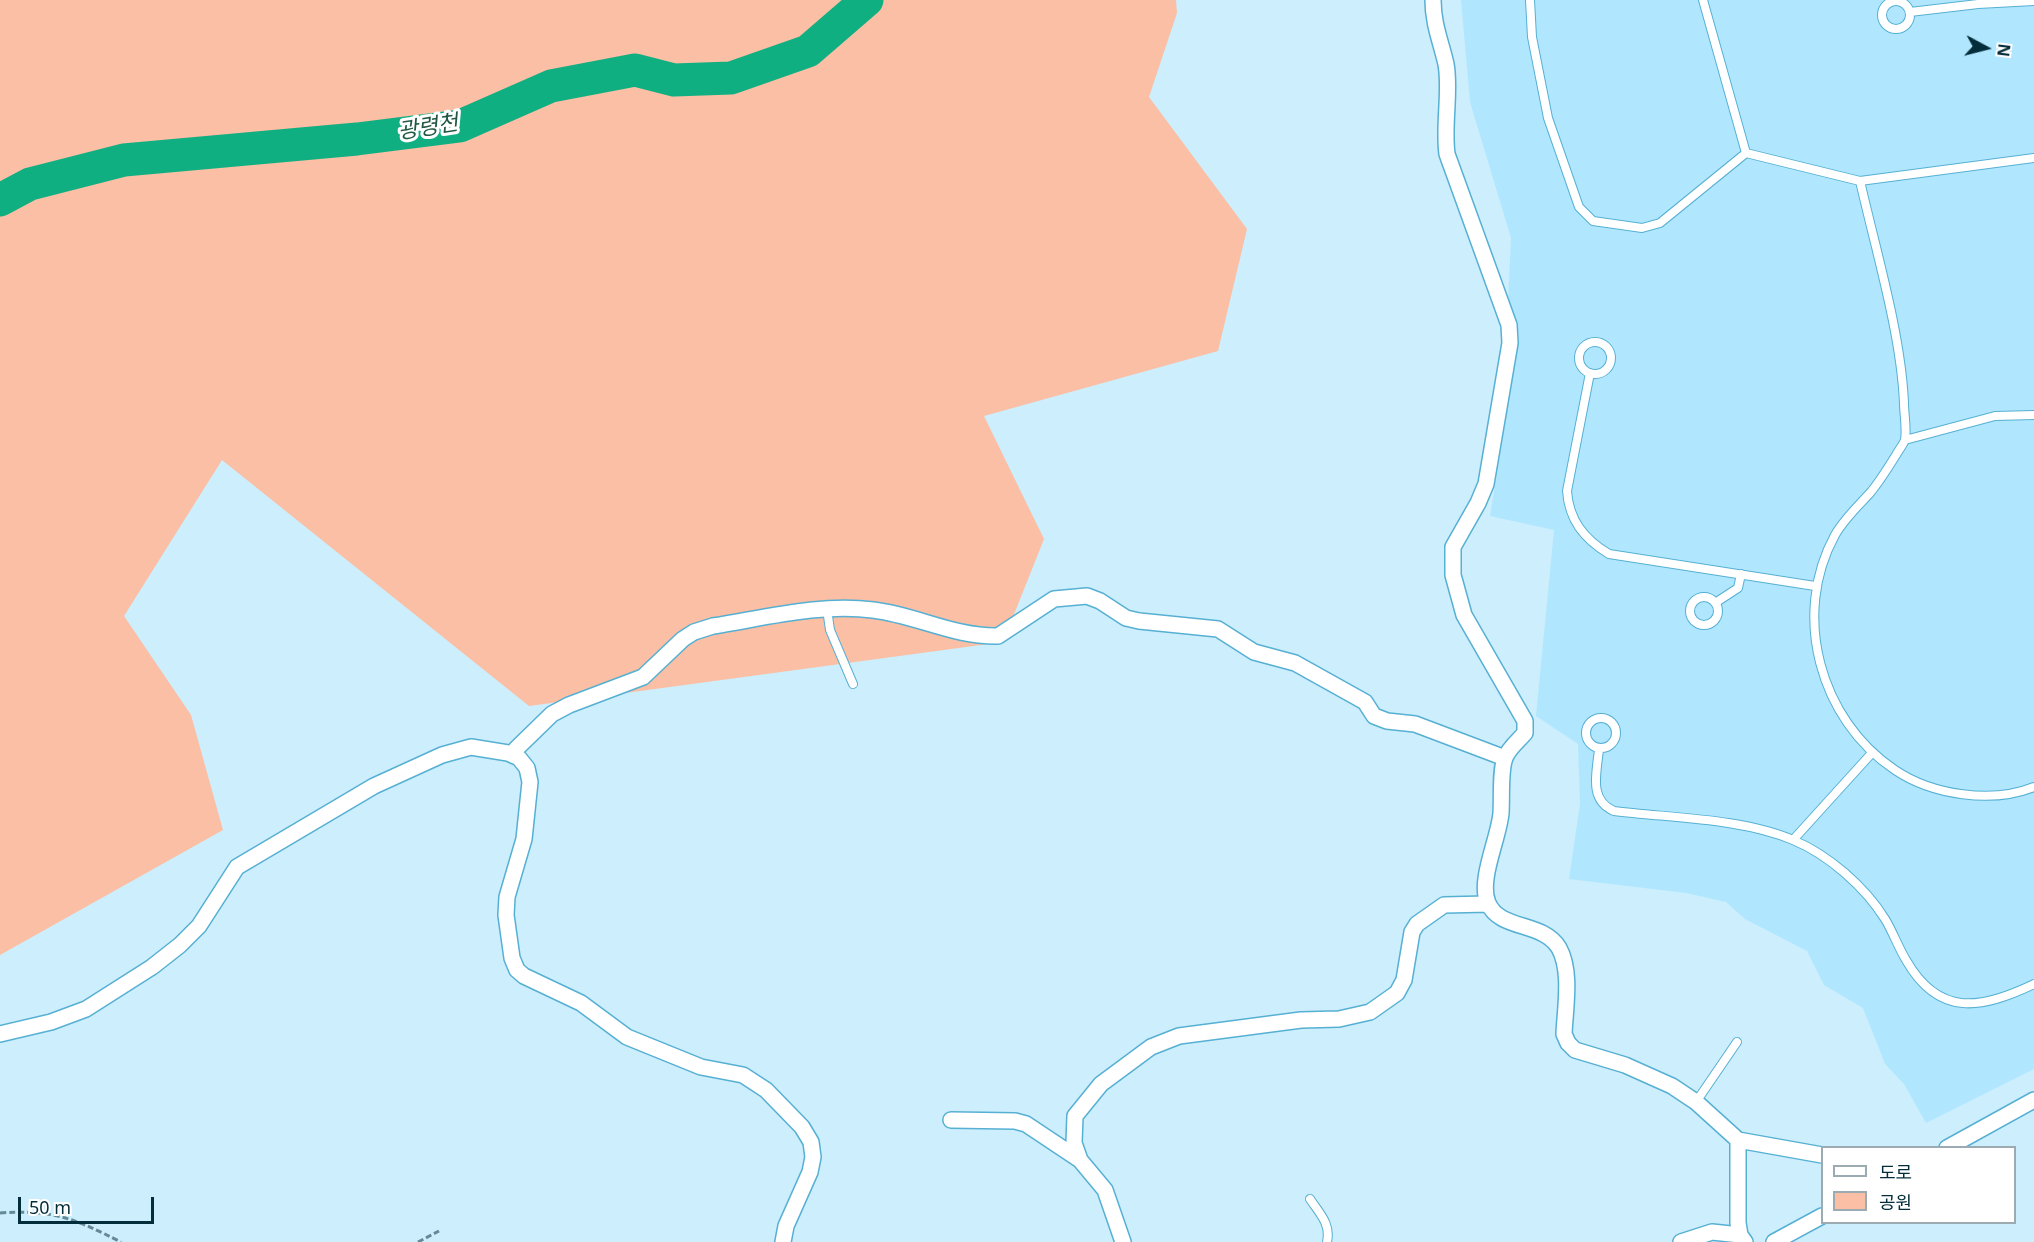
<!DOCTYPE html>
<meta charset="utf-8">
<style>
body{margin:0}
#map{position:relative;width:2034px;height:1242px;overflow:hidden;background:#cdeefc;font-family:"Noto Sans","Noto Sans KR",sans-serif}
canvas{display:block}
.legend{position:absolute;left:1821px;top:1146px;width:195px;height:78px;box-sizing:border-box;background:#fff;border:2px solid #9babb1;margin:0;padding:8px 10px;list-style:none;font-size:18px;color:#042d3b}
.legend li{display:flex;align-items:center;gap:12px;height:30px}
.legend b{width:30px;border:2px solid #9babb1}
.north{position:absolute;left:1956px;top:18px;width:60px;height:60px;-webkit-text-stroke:4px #fff;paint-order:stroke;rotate:97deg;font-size:16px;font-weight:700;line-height:24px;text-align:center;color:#042d3b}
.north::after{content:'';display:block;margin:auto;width:21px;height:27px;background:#042d3b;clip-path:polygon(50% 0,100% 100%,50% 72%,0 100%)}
.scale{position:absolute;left:18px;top:1197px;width:136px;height:27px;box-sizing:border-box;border:3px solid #042d3b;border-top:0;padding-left:8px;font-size:18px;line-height:21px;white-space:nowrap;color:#042d3b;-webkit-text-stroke:4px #fff;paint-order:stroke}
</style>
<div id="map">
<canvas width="2034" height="1242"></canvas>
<ul class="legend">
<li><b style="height:8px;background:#fff"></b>도로</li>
<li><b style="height:16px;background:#fabfa4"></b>공원</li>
</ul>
<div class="north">N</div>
<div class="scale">50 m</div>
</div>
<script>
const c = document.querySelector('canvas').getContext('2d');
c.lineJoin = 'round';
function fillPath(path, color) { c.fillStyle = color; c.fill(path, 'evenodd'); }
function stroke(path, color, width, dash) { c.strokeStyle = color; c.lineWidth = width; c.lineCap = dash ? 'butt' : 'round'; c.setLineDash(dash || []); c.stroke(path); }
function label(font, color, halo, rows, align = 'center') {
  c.font = font + ' "Noto Sans","Noto Sans KR",sans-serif'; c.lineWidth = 6; c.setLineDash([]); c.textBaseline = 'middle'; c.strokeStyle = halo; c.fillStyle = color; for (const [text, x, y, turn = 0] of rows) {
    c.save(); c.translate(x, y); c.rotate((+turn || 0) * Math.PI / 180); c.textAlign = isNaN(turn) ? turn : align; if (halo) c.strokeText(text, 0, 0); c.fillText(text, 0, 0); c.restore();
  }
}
const built = new Path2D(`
 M1461,0H2034V1069L1926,1123L1904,1084L1885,1064L1863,1008L1824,985L1807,951L1745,919L1726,902L1686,893L1569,879L1580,804L1578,744L1536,716L1554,530L1490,516L1519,337L1516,318L1508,303L1511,238L1470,102Z`);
const green = new Path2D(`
 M0,0H1176L1177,13L1149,97L1247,229L1218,351L984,416L1044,539L1003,642L529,706L222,460L124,616L191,715L223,830L0,955Z`);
const river = new Path2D(`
 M0,200L30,184L124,160L357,139L460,126L551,86L635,70L674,80L731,78L808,51L867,0`);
const path = new Path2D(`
 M0,1213C53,1209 75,1219 121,1242
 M418,1242L439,1231`);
const lane = new Path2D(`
 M1530,0L1532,37L1548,118L1579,207L1593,221L1642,228L1660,223L1746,153
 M1703,0L1746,153
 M1882 15a14 14 0 1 1 28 0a14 14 0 1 1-28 0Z
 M1910,12L1978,4L2034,1
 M1746,153L1860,181L2034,158
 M1860,181C1876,251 1901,334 1904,403C1904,414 1907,429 1905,440C1903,445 1898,451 1896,455C1888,468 1880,481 1870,493C1858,506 1844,519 1835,535C1791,615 1820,720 1895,770C1932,795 1992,804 2034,787
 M1579 358a16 16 0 1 1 32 0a16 16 0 1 1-32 0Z
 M1590,373L1567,491C1569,520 1584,539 1609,554L1815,586
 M1905,440L1995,416L2034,415
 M1690 611a14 14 0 1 1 28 0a14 14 0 1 1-28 0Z
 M1715,603L1738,588L1741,574
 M827,609L830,630L853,684
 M1586 733a15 15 0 1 1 30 0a15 15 0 1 1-30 0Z
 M1599,749C1597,772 1588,800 1614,811C1669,818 1742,818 1793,840C1829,855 1865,887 1885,919C1893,932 1898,947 1906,960C1939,1018 1982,1009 2034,984
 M1793,840L1871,754
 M1696,1102L1737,1042
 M1310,1199C1320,1214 1331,1224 1327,1242`);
const street = new Path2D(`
 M1433,0C1433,24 1441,42 1446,64C1451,91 1443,125 1447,154L1509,325L1510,343L1486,484L1478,503L1453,547V575L1464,615L1525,721V733C1519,740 1508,749 1505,758C1500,770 1502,798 1501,813C1499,838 1478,880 1488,903C1500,931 1543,921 1559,948C1572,971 1565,1009 1564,1034L1568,1043L1575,1050L1625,1065L1672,1086L1696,1102L1738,1140L1822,1155
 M516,749L552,714L569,705L643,677L683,639L694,632L713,626C764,618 821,603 873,610C916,615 954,637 998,636L1054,599L1087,596L1100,601L1126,618L1139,621L1218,629L1254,652L1295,663L1365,702L1374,716L1387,721L1415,724L1505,758
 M0,1034L51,1022L86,1009L152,967L180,945L199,926L237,867L374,786L442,755L471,747L508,753L519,758L527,768L530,782L524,839L507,897L506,915L512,958L517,970L524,976L581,1003L627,1037L701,1067L743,1075L766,1090L802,1127L811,1142L813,1157L810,1172L786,1226L783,1242
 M951,1120L1015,1121L1026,1124L1080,1160
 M1738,1140V1223L1740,1235L1745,1242
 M1947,1148L2034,1100
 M1123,1242L1105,1190L1080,1160L1074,1143L1075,1116L1101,1084L1151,1047L1179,1036L1301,1020L1339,1019L1370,1012L1397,993L1404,980L1412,932L1417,924L1444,905L1488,904
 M1681,1242L1712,1232L1740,1235
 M1774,1242L1822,1216`);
const waterNames = [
 ["광령천",428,128,-9]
];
fillPath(built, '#b0e7ff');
fillPath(green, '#fabfa4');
stroke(river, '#0faf82', 33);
stroke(lane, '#56b0d3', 10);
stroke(street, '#56b0d3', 18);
stroke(path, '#648997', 3, [6, 3]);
stroke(lane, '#fff', 8);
stroke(street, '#fff', 15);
label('italic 22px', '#215743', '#fff', waterNames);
</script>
